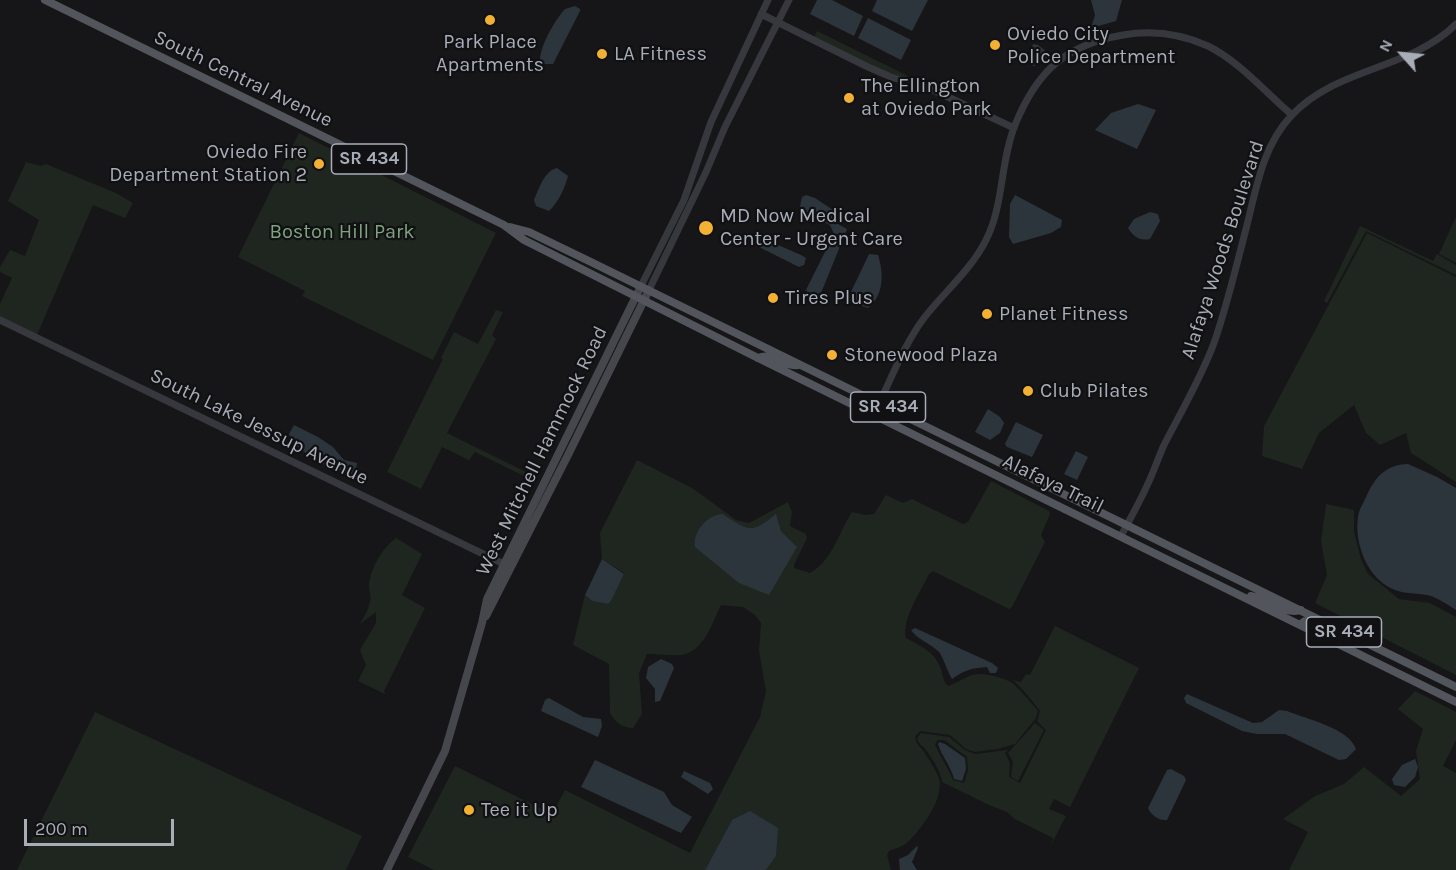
<!DOCTYPE html>
<style>
body{margin:0}
#map{position:relative;width:1456px;height:870px;overflow:hidden;background:#161618;font-family:Karla,sans-serif}
canvas{display:block}
.north{position:absolute;left:1372px;top:24px;width:60px;height:60px;-webkit-text-stroke:4px #111113;paint-order:stroke;rotate:297deg;font-size:16px;font-weight:700;line-height:24px;text-align:center;color:#a8adb8}
.north::after{content:'';display:block;margin:auto;width:21px;height:27px;background:#a8adb8;clip-path:polygon(50% 0,100% 100%,50% 72%,0 100%)}
.scale{position:absolute;left:24px;top:819px;width:150px;height:27px;box-sizing:border-box;border:3px solid #a8adb8;border-top:0;padding-left:8px;font-size:18px;line-height:21px;white-space:nowrap;color:#a8adb8;-webkit-text-stroke:4px #111113;paint-order:stroke}
</style>
<div id="map">
<canvas width="1456" height="870"></canvas>
<div class="north">N</div>
<div class="scale">200 m</div>
</div>
<script>
const c = document.querySelector('canvas').getContext('2d');
c.lineJoin = 'round';
function fillPath(path, color) { c.fillStyle = color; c.fill(path, 'evenodd'); }
function stroke(path, color, width, dash) { c.strokeStyle = color; c.lineWidth = width; c.lineCap = dash ? 'butt' : 'round'; c.setLineDash(dash || []); c.stroke(path); }
function label(font, color, halo, rows, align = 'center') {
  c.font = font + ' Karla,sans-serif'; c.lineWidth = 4.5; c.setLineDash([]); c.textBaseline = 'middle'; c.strokeStyle = halo; c.fillStyle = color; for (const [text, x, y, turn = 0] of rows) {
    c.save(); c.translate(x, y); c.rotate((+turn || 0) * Math.PI / 180); c.textAlign = isNaN(turn) ? turn : align; if (halo) c.strokeText(text, 0, 0); c.fillText(text, 0, 0); c.restore();
  }
}
const green = new Path2D(`
 M817,31L908,76L906,79L869,65L814,37Z
 M299,133L496,233L433,360L302,296L305,291L238,257Z
 M26,162L41,166L46,164L116,193L133,203L125,218L93,205L37,335L0,317V304L12,278L0,272V267L10,250L25,256L39,220L8,201Z
 M1456,217V263L1439,254Z
 M1360,226L1433,261L1437,254L1456,265V275L1366,231L1327,303L1324,301Z
 M1367,233L1456,277V482L1411,453L1406,433L1380,445L1366,433L1354,405L1319,433L1302,469L1262,456L1264,426Z
 M496,310L503,312L492,335L496,339L447,433L530,474L528,478L475,452L469,460L442,447L421,489L387,472L443,359L441,358L454,332L478,344Z
 M637,460L692,488L736,520L749,523L788,502L792,512L790,526L806,534L807,538L794,565V568L810,573C832,561 839,532 852,512L866,515L874,514L886,495L903,503L912,499L963,524L968,522L991,481L1049,511L1050,514L1041,535L1045,542L1012,607L1009,609L933,571L929,574C921,591 901,620 906,638C921,646 935,652 941,669C943,676 943,681 948,686C959,683 967,674 979,674C988,674 1005,678 1012,683C1016,685 1035,707 1038,711L1036,718L1015,744L997,749L975,752L966,749L950,735L920,731L915,737C916,745 920,746 924,752C929,759 935,769 938,776C947,795 922,828 909,841C903,847 896,848 889,851L887,855L891,870H766L776,856L732,820L705,870H434L408,857L455,766L552,814L565,790L690,853L760,717L766,691L759,651L761,623L755,615L743,607L721,605C712,623 704,652 681,655C670,656 658,654 647,654L639,673L642,714L633,728C623,728 615,722 610,713L609,664L573,645L585,595L592,601L608,604L611,601L624,573L602,559L600,533ZM723,514C747,531 752,534 776,515L781,531L797,547H695Z
 M1326,504L1354,510V532L1361,559L1368,574L1399,599L1430,603L1456,617V675L1315,603L1327,575L1321,541Z
 M396,538L422,554L402,595L425,608L384,691L385,694L358,681L366,665L360,650L376,623V612L360,624C364,617 368,610 370,602C372,595 368,590 369,583C372,565 382,549 396,538Z
 M1055,626L1139,668L1070,807L1054,799L1049,809L1066,816L1051,845L1053,838L1015,819L1007,812L989,805L942,782C941,772 932,758 926,750C922,745 919,745 917,738L921,733L949,737L965,750L975,754L1008,750L1005,753L1010,763L1009,777L1020,783L1046,730L1037,721L1040,711C1037,706 1018,684 1014,681C1011,679 1007,679 1004,678L1021,682L1026,674L1030,675ZM938,740H944L967,757L968,770L964,783L953,780C948,767 940,757 935,744Z
 M1415,691L1456,712V740L1443,766L1456,773V870H1289L1308,832L1283,819L1315,796L1344,784L1364,767L1401,796L1420,779L1416,751L1423,729L1398,709Z
 M95,712L362,836L346,870H17Z
 M1035,723L1044,730L1018,781L1011,777L1013,762L1008,753Z`);
const water = new Path2D(`
 M817,0H832L863,16L854,36L810,14Z
 M877,0H928L912,31L872,11Z
 M1091,0H1122L1116,21L1091,28L1095,15Z
 M575,6L580,9V11L553,64H543L540,62C539,47 555,20 565,9Z
 M868,18L911,40L901,60L858,38Z
 M1033,44L1038,45L1047,52V58L1034,66L1031,65L1029,56Z
 M1138,104L1156,110L1137,149L1095,130L1111,113Z
 M557,168L568,176C565,188 558,203 549,211L536,206L534,200C539,189 544,171 557,168Z
 M806,195L815,198L836,212V223L847,229L819,298L808,293L806,290L834,234L830,225L799,211L802,197Z
 M1015,195L1062,220L1061,227L1051,233L1013,244L1009,237L1010,204Z
 M1150,212L1158,214L1160,221L1150,239C1139,241 1134,237 1128,228L1134,219Z
 M762,238L801,255L806,258L804,265L799,267L759,247L758,242Z
 M869,254L878,255C884,274 884,295 868,308L853,303L850,294Z
 M988,409L1000,417L1004,423L1000,433L990,440L975,432Z
 M1016,422L1043,435L1032,457L1007,447L1005,444Z
 M294,425L318,437L333,447L344,460L357,463L355,477L318,462L292,443L289,434Z
 M1076,451L1088,457L1077,480L1064,474Z
 M1408,464L1437,477L1456,488V610C1448,605 1437,597 1427,595C1417,593 1405,594 1395,590C1368,580 1354,544 1358,517C1359,509 1364,502 1367,495C1376,476 1386,465 1408,464Z
 M723,514C748,531 752,534 776,514L781,531L797,547L769,595L739,583L695,547C693,531 707,515 723,514Z
 M602,559L624,574L611,601L608,604L592,601L585,595Z
 M915,628L992,663L998,668L996,673H990L987,667C973,668 964,670 952,679C948,672 942,655 939,652C930,643 918,640 911,630Z
 M661,659L672,664L674,668L660,701L655,702V689L646,678L648,667Z
 M1187,694L1253,723L1262,722L1279,710L1287,711C1306,719 1349,728 1356,749L1346,759L1339,760L1285,734H1257L1242,731L1186,703L1184,698Z
 M549,698L583,717L601,719L602,726L598,737L541,711L545,700Z
 M939,742L945,744L965,758L966,769L962,781L954,779C951,766 942,757 938,744Z
 M1415,759L1418,767L1415,777L1405,787L1394,785L1392,779L1402,765Z
 M595,760L664,792L672,805L692,817L681,833L581,787Z
 M1171,769L1184,776L1186,780L1167,820C1159,821 1151,815 1148,808L1167,770Z
 M684,771L710,783L713,789L708,794L681,777Z
 M750,811L778,828L776,856L766,870H705L732,820Z
 M917,846L918,848L912,862L917,870H900L899,859L908,855Z`);
const tertiary = new Path2D(`
 M761,14L868,67L891,77L933,90L1014,128
 M641,286L684,200L711,122L768,0
 M649,290L706,172L725,127L789,0
 M0,320L508,566
 M874,414C890,382 903,346 924,318C945,291 971,270 986,240C1004,205 1000,162 1015,125C1037,71 1065,45 1123,35C1152,30 1181,34 1208,46C1240,62 1265,92 1292,115
 M1121,536C1131,517 1142,498 1150,479C1155,468 1159,456 1164,445C1181,412 1201,378 1214,343C1227,306 1236,267 1246,229C1256,190 1262,147 1291,116C1336,67 1410,70 1456,24`);
const secondary = new Path2D(`
 M486,616L569,453L649,290
 M387,870L445,751L482,623L487,599L641,286`);
const primary = new Path2D(`
 M45,0L504,225L524,240L758,358L1456,702
 M510,227L529,232L591,262L1456,687
 M758,358C773,352 783,367 798,365
 M1251,596C1266,599 1285,615 1301,610
 M1301,624L1305,621L1309,622L1333,633L1345,636`);
const markers = [
 [490,20,6,"#f2b134"],
 [995,45,6,"#f2b134"],
 [602,54,6,"#f2b134"],
 [849,98,6,"#f2b134"],
 [319,164,6,"#f2b134"],
 [706,228,8,"#f2b134"],
 [773,298,6,"#f2b134"],
 [987,314,6,"#f2b134"],
 [832,355,6,"#f2b134"],
 [1028,391,6,"#f2b134"],
 [469,810,6,"#f2b134"]
];
const shields = [
 [369,159,75],
 [888,407,75],
 [1344,632,75]
];
const shieldNames = [
 ["SR 434",369,159],
 ["SR 434",888,407],
 ["SR 434",1344,632]
];
const poiNames = [
 ["Oviedo City",1007,34],
 ["Police Department",1007,57],
 ["Park Place",490,42,"center"],
 ["Apartments",490,65,"center"],
 ["LA Fitness",614,54],
 ["The Ellington",861,86],
 ["at Oviedo Park",861,109],
 ["Oviedo Fire",307,152,"right"],
 ["Department Station 2",307,175,"right"],
 ["MD Now Medical",720,216],
 ["Center - Urgent Care",720,239],
 ["Tires Plus",785,298],
 ["Planet Fitness",999,314],
 ["Stonewood Plaza",844,355],
 ["Club Pilates",1040,391],
 ["Tee it Up",481,810]
];
const streetNames = [
 ["South Central Avenue",243,79,26],
 ["Alafaya Woods Boulevard",1223,250,-72],
 ["South Lake Jessup Avenue",259,427,26],
 ["West Mitchell Hammock Road",542,451,-64],
 ["Alafaya Trail",1053,484,26]
];
const parkNames = [
 ["Boston Hill Park",342,232]
];
fillPath(green, '#1e261f');
fillPath(water, '#2c353c');
stroke(tertiary, '#37383d', 7);
stroke(secondary, '#45474d', 8);
stroke(primary, '#53555c', 8);
for (const [x, y, r, color] of markers) { const dot = new Path2D(); dot.arc(x, y, r, 0, 2 * Math.PI); c.fillStyle = color; c.fill(dot); stroke(dot, '#111113', 2); }
for (const [x, y, w] of shields) { const box = new Path2D(); box.roundRect(x - w / 2, y - 15, w, 30, 4.5); c.fillStyle = '#111113'; c.fill(box); stroke(box, '#a8adb8', 1.5); }
label('bold 18px', '#a8adb8', null, shieldNames);
label('20px', '#a8adb8', '#111113', poiNames, 'left');
label('20px', '#a8adb8', '#111113', streetNames);
label('20px', '#7fa381', '#111113', parkNames);
</script>
